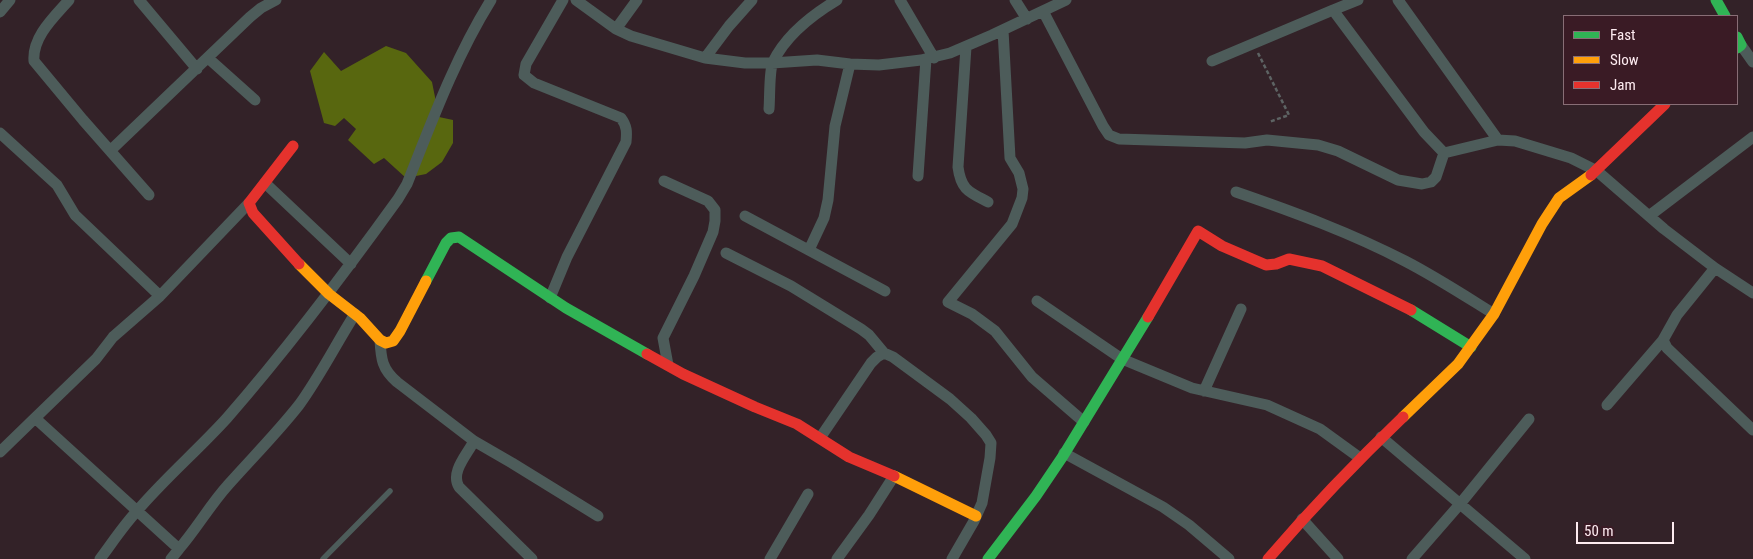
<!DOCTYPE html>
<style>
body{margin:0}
#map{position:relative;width:1753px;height:559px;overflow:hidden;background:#332228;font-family:"Roboto Condensed",sans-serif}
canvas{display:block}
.legend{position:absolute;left:1563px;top:15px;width:175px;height:90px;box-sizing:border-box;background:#3a1b25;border:1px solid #886e76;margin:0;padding:6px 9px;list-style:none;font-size:15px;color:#fdebf0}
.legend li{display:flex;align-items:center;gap:10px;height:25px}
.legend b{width:25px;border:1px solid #886e76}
.scale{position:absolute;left:1576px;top:522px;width:98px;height:22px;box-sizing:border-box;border:2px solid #fdebf0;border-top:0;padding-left:6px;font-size:15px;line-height:18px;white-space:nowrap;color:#fdebf0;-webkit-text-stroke:4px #3a1b25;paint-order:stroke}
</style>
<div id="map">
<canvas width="1753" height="559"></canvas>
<ul class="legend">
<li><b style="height:6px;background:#30b455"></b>Fast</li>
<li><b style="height:6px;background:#ff9f0a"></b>Slow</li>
<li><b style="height:6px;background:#e5322d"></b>Jam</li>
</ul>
<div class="scale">50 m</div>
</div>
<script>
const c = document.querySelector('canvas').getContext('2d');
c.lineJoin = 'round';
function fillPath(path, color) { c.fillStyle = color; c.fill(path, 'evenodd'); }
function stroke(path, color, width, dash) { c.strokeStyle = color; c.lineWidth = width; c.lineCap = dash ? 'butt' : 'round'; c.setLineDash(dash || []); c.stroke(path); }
const water = new Path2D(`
 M386,46L406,53L432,82L439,117L453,120V143L442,162L426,174L406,178L384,158L374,164L348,140L356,129L344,118L335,126L324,123L310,71L324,52L341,71Z`);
const path = new Path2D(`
 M1258,53L1289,115L1269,122`);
const lane = new Path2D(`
 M323,559L390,491`);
const street = new Path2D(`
 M69,0C54,17 32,37 34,61L83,120L149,195
 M139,0L197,69
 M576,0L616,29L631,36L705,58L745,63H772L817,60L850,64L879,65L921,60L950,53L992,35L1066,0
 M900,0L934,58
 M1015,0L1027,19
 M1358,0L1333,10L1424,132L1444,153L1498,140L1515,141L1571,158L1597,171L1664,229L1715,268L1753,293
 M1398,0L1498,140
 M1043,11L1103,126L1109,135L1119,139L1245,143L1267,140L1318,145L1338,151L1398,180L1422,184L1431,182L1436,177L1444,153
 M0,12L10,0
 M616,29L637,0
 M1003,30L1010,158L1019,173L1023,189L1022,198L1012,224L948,302L972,314L995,331L1032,377L1084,422
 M1741,45L1753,62
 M966,47L958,167C961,190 969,192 988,202
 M208,58L255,100
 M705,58L729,26L752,0
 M1212,61L1333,10
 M769,109C770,98 769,70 773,62C786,35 812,15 837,0
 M0,133L57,185L75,215L160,296
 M111,150L250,17L261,8L276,0
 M918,176L926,59
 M664,181L708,201L715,210V221L713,232L694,276L663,338L668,365
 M265,183L351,264
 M1236,192C1294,212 1351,233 1405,261C1436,277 1465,296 1494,314
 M745,216L885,291
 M1649,216L1753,137
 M809,250L824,218L828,200L835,126L850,64
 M726,253L791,286L861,329L869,335L884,353
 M1715,268L1677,315L1663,340L1667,348L1753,430
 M550,298L567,257L626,142C627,132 627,126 621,118L534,83L524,75L526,64L563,0
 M1037,301L1122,359L1192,388L1267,405L1320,429L1360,458
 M380,340C381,359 382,369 397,382L474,441L512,463L598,516
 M1204,391L1241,309
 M1607,405L1663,340
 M35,418L96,359L113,337L160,296L249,203
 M1381,437L1525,559
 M820,438L871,363L877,357L884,353L893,357L950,399L971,418L986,435L991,443L990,458L982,503L974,521L952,559
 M474,441C467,455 450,472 459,487L532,559
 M0,452L35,418L179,549L171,559
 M1064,453L1163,507L1189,525L1229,559
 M1302,519L1338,559
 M179,549C197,528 210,505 228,485C252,458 277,433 299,405C320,376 336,344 355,314
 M100,559C112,543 123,526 137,511C165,478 198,450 227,418C288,348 344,274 398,199L407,184C432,121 455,58 491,0
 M770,559L808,494
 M837,559L869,515L894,476
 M1412,559L1460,504L1529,419`);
const fast = new Path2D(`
 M1716,0L1725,16
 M1737,37L1741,45L1737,48
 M426,281L446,243L451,238L459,237L566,308L647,354
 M1411,310L1471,347
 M988,559L1036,496L1063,456L1148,317`);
const slow = new Path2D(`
 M299,264L329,294L360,318L380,340L386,343L393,341L400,331L426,281
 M1403,417L1458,364L1494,314L1542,224L1559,198L1591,175
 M894,476L976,516`);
const jam = new Path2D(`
 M293,146L249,203L253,213L299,264
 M1591,175L1665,104
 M1148,317L1198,231L1222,246L1266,265L1276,264L1289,259L1322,266L1411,310
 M647,354L683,374L755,407L797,424L849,457L894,476
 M1268,559C1311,509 1356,462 1403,417`);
fillPath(water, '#58670f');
stroke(path, '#5d6363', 2.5, [4, 2.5]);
stroke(lane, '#4d5c5a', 5.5);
stroke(street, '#4d5c5a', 11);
stroke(fast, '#30b455', 11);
stroke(slow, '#ff9f0a', 11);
stroke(jam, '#e5322d', 11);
</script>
